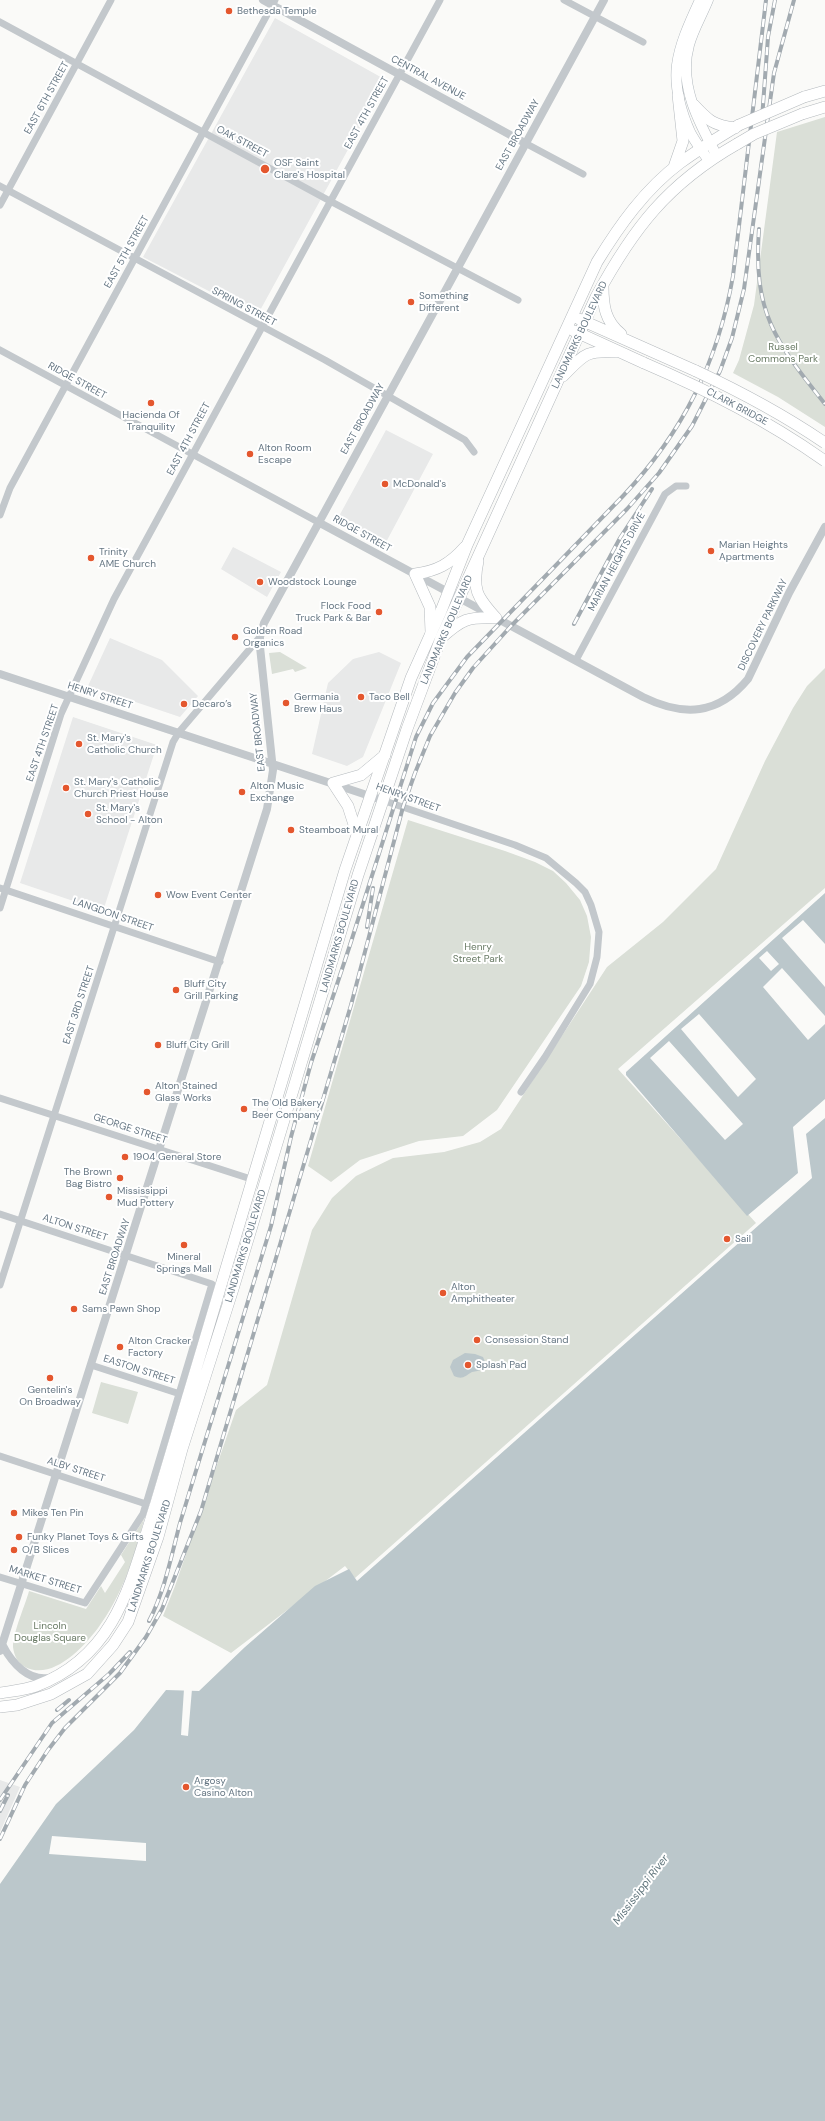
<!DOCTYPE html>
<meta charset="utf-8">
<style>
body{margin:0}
canvas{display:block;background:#fafaf8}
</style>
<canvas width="825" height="2121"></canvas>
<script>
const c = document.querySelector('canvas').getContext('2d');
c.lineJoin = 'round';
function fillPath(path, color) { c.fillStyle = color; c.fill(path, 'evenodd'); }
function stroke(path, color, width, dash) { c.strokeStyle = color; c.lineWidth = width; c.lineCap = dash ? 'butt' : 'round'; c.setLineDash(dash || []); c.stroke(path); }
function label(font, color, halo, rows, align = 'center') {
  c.font = font + ' "DM Sans",sans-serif'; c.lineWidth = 4; c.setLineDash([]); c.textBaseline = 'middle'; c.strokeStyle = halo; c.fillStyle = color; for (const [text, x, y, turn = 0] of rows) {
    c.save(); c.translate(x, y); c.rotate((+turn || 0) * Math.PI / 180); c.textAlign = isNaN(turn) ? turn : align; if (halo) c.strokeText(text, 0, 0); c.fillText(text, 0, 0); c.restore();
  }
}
const built = new Path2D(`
 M275,18L386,80L257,316L143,257Z
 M386,430L433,454L384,546L338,518Z
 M233,547L281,572L267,597L221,569Z
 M110,638L162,660L198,696L180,717L88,686Z
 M379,652L401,663L363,757L347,766L312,754L328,683L353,659Z
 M73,717L157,745L103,911L20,883Z
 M0,1780L20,1787L0,1832Z`);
const green = new Path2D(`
 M825,117V427L778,397L733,373L739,360L754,305L777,132Z
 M280,652L307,668L295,672L293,669L272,674L269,653Z
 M825,668V888L618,1069L756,1223L355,1578L345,1566L231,1653L163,1616L175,1586L236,1410L267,1385L312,1230L332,1198L356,1176L393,1158L444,1152L480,1142L501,1129L607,967L663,922L716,869L765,761L793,708L807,686Z
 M408,820L505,851L535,862L553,871L566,883L580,900L587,916L591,937L589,962L581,986L497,1110L463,1136L419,1141L360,1160L331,1182L308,1166Z
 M101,1382L138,1392L128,1424L92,1413Z
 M144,1519C135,1557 121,1597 98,1628C83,1648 52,1681 25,1667C18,1663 14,1656 13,1647C13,1632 25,1606 29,1591L86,1609L101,1586L105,1593L125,1562L121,1555Z`);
const water = new Path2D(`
 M825,893V1099L793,1127L798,1173L747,1216L626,1075V1072Z
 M825,1118V2121H0V1884L56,1804L134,1730L166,1690L199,1691L245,1647L315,1586L349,1569L357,1581L812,1178L806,1134Z
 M465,1353L475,1354L483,1357L486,1364L482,1369C479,1371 476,1371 472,1372C465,1376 463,1380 454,1376L450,1367L453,1360Z`);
const pier = new Path2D(`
 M803,920L825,944V987L782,938Z
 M767,951L779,964L771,971L759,958Z
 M782,968L825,1016V1024L808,1040L763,987Z
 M699,1014L756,1079L738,1097L681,1029Z
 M669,1041L743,1124L725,1140L650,1058Z
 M184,1689H192L188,1736L181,1735Z
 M52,1836L146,1843V1861L49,1854Z`);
const minor = new Path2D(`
 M564,0L643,42
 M0,22L330,201L518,300
 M525,143L583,174
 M0,186L325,360L465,440L474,452
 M0,205L111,0
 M0,350L318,522
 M0,515L10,488L275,0
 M576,660L665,494L676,486H686
 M382,800L515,845L546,858L576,883L585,892L591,905L599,932L597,957L590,984L545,1057L521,1092
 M0,888L220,962
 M0,908L61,714L114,599L440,0
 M0,1098L254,1180
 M0,1214L212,1284L143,1514L85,1603L0,1577
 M0,1285L173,742L179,732L260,637
 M91,1365L180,1394
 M0,1456L146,1504`);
const tertiary = new Path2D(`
 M263,0L525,143
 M318,522L643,697C684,717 718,715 748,679L789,593L825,527
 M0,674L382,800
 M2,1644C11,1662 29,1684 53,1677
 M0,1651L267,809L273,770L260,647V637L264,623L604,0`);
const secondary = new Path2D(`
 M700,0C676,52 666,77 690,132C695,142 703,152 709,161
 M708,0C702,15 693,30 689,45C678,84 699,123 717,156`);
const primary = new Path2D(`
 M478,561C472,590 477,597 496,618
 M431,632L430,607L415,574C437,571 450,564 465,547
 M441,638C462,619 467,617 496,618
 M357,834L348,806L333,783L361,775L385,755`);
const trunk = new Path2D(`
 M804,97L825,91
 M694,105C709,121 713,125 735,128
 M802,114L825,107
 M674,167L683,141L678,95
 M603,286C603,306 605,321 621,334
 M579,319L696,371
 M574,331L644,363
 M563,376C584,355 585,350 616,352
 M0,1693C12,1691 25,1690 36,1686C118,1655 131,1580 155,1506L345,870L411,678L441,611L467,545L597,262C619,226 645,189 680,163C699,149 719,137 739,125
 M0,1707L17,1705L51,1694L87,1674L113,1645L128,1622L158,1537L182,1449L233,1289L358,875L407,729L441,638L596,297C633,229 667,184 737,144`);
const rail = new Path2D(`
 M762,119L768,37L775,0
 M759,229C753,313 775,341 825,404
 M574,624L620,538L652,489
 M367,927L373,888
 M149,1621C165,1590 171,1557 180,1523L271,1226L291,1137L311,1063L350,945L416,737L433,703L467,657L623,496C683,432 718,362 733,276L766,0
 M57,1710L69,1700
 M0,1800L52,1723L109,1674L130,1652
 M0,1811L8,1795
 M0,1839L25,1785L48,1750L65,1728L120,1673L146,1637L162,1609L201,1511L351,1005L403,807L415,773L430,736L455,693L473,668L511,626L627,509L659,473L692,426L720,371L732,338L744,289L774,73L794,0`);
const trunkBridge = new Path2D(`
 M739,125L804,97
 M737,144L754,134L802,114
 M644,363C709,391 767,420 825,461
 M696,371C741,392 784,415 825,443`);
const markers = [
 [229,11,4,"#e4572e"],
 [265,169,5,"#e4572e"],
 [411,302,4,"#e4572e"],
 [151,403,4,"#e4572e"],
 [250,454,4,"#e4572e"],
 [385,484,4,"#e4572e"],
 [711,551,4,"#e4572e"],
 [91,558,4,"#e4572e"],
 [260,582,4,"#e4572e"],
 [379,612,4,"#e4572e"],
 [235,637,4,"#e4572e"],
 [361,697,4,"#e4572e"],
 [286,703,4,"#e4572e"],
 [184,704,4,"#e4572e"],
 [79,744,4,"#e4572e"],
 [66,788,4,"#e4572e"],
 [242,792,4,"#e4572e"],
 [88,814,4,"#e4572e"],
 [291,830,4,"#e4572e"],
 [158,895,4,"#e4572e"],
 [176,990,4,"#e4572e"],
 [158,1045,4,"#e4572e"],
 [147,1092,4,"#e4572e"],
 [244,1109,4,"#e4572e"],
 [125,1157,4,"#e4572e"],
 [120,1178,4,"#e4572e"],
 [109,1197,4,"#e4572e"],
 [727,1239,4,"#e4572e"],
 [184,1245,4,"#e4572e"],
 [443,1293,4,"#e4572e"],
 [74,1309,4,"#e4572e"],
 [477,1340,4,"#e4572e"],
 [120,1347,4,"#e4572e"],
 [468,1365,4,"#e4572e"],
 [50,1378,4,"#e4572e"],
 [14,1513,4,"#e4572e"],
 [19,1537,4,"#e4572e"],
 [14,1550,4,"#e4572e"],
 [186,1787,4,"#e4572e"]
];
const poiNames = [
 ["Bethesda Temple",237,11],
 ["OSF Saint",274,163],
 ["Clare's Hospital",274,175],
 ["Something",419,296],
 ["Different",419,308],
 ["Hacienda Of",151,415,"center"],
 ["Tranquility",151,427,"center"],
 ["Alton Room",258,448],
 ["Escape",258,460],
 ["McDonald's",393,484],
 ["Marian Heights",719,545],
 ["Apartments",719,557],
 ["Trinity",99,552],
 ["AME Church",99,564],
 ["Woodstock Lounge",268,582],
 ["Flock Food",371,606,"right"],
 ["Truck Park & Bar",371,618,"right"],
 ["Golden Road",243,631],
 ["Organics",243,643],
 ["Germania",294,697],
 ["Brew Haus",294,709],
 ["Taco Bell",369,697],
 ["Decaro’s",192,704],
 ["St. Mary's",87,738],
 ["Catholic Church",87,750],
 ["St. Mary's Catholic",74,782],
 ["Church Priest House",74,794],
 ["Alton Music",250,786],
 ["Exchange",250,798],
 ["St. Mary's",96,808],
 ["School - Alton",96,820],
 ["Steamboat Mural",299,830],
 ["Wow Event Center",166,895],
 ["Bluff City",184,984],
 ["Grill Parking",184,996],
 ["Bluff City Grill",166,1045],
 ["Alton Stained",155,1086],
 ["Glass Works",155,1098],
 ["The Old Bakery",252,1103],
 ["Beer Company",252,1115],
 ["1904 General Store",133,1157],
 ["The Brown",112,1172,"right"],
 ["Bag Bistro",112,1184,"right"],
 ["Mississippi",117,1191],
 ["Mud Pottery",117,1203],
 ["Sail",735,1239],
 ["Mineral",184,1257,"center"],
 ["Springs Mall",184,1269,"center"],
 ["Alton",451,1287],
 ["Amphitheater",451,1299],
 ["Sams Pawn Shop",82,1309],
 ["Consession Stand",485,1340],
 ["Alton Cracker",128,1341],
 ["Factory",128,1353],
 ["Splash Pad",476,1365],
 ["Gentelin's",50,1390,"center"],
 ["On Broadway",50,1402,"center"],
 ["Mikes Ten Pin",22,1513],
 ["Funky Planet Toys & Gifts",27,1537],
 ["O/B Slices",22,1550],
 ["Argosy",194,1781],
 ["Casino Alton",194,1793]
];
const streetNames = [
 ["CENTRAL AVENUE",428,78,28],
 ["EAST 6TH STREET",47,98,-61],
 ["EAST 4TH STREET",367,113,-61],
 ["EAST BROADWAY",518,135,-61],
 ["OAK STREET",242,142,28],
 ["EAST 5TH STREET",127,252,-61],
 ["SPRING STREET",244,307,28],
 ["LANDMARKS BOULEVARD",580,335,-65],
 ["RIDGE STREET",77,381,29],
 ["CLARK BRIDGE",737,407,28],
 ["EAST BROADWAY",363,419,-61],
 ["EAST 4TH STREET",189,439,-62],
 ["RIDGE STREET",362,534,29],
 ["MARIAN HEIGHTS DRIVE",617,562,-62],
 ["DISCOVERY PARKWAY",763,625,-64],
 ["LANDMARKS BOULEVARD",447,630,-67],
 ["HENRY STREET",100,696,18],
 ["EAST BROADWAY",258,732,-96],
 ["EAST 4TH STREET",43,743,-71],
 ["HENRY STREET",408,798,20],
 ["LANGDON STREET",113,915,19],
 ["LANDMARKS BOULEVARD",340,936,-74],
 ["EAST 3RD STREET",79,1005,-72],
 ["GEORGE STREET",130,1129,18],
 ["ALTON STREET",75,1228,18],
 ["LANDMARKS BOULEVARD",246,1246,-73],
 ["EAST BROADWAY",115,1257,-72],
 ["EASTON STREET",139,1370,18],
 ["ALBY STREET",76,1470,18],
 ["LANDMARKS BOULEVARD",150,1556,-72],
 ["MARKET STREET",45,1580,17]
];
const parkNames = [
 ["Russel",783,347],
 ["Commons Park",783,359],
 ["Henry",478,947],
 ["Street Park",478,959],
 ["Lincoln",50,1626],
 ["Douglas Square",50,1638]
];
const waterNames = [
 ["Mississippi River",641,1890,-53]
];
fillPath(built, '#e8e9e9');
fillPath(green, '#dadfd7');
fillPath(water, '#bbc7cb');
fillPath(pier, '#fafaf8');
stroke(secondary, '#b3babf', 11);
stroke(primary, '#b5babe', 12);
stroke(trunk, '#b4b9bd', 12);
stroke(minor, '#c3c8cc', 7);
stroke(tertiary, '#c3c8cc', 8);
stroke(secondary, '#fff', 10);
stroke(primary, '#fff', 11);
stroke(trunk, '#fff', 11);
stroke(rail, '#a2aab0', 4);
stroke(rail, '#fff', 2.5, [8]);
stroke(trunkBridge, '#b4b9bd', 12, []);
stroke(trunkBridge, '#fff', 11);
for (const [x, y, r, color] of markers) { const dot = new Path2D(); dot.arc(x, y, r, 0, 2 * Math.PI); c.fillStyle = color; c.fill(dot); stroke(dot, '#fff', 1.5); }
label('10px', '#657683', '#fff', poiNames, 'left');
label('10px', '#657683', '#fff', streetNames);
label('10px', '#687a64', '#fff', parkNames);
label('italic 11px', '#60757c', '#fff', waterNames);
</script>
